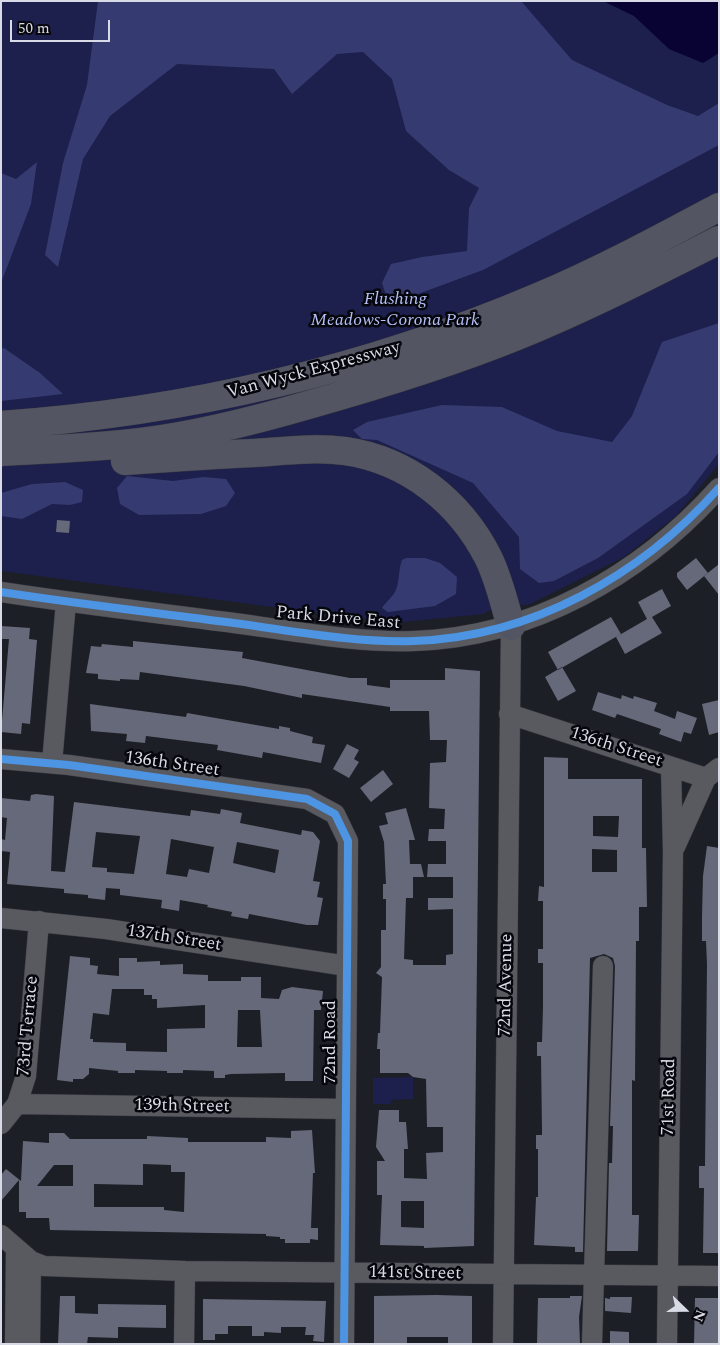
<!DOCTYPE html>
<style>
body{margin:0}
#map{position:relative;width:720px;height:1345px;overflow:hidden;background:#1d1f26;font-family:Spectral,serif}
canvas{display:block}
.frame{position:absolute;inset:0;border:2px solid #d8dbe5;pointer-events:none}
.north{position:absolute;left:660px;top:1285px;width:50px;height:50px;-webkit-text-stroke:4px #06070d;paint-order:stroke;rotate:112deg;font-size:14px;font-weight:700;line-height:20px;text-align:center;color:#d8dbe5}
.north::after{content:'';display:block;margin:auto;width:18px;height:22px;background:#d8dbe5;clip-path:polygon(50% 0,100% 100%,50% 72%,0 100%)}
.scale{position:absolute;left:10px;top:20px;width:100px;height:22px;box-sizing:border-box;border:2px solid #d8dbe5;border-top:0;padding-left:6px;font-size:15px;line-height:18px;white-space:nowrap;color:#d8dbe5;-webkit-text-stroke:4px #06070d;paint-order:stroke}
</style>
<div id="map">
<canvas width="720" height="1345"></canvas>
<div class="frame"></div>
<div class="north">N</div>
<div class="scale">50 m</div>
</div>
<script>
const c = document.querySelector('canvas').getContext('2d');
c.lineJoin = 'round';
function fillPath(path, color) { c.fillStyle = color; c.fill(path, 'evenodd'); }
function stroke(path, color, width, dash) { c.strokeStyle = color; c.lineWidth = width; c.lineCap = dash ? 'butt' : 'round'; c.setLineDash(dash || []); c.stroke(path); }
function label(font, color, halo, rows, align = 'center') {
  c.font = font + ' Spectral,serif'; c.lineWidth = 5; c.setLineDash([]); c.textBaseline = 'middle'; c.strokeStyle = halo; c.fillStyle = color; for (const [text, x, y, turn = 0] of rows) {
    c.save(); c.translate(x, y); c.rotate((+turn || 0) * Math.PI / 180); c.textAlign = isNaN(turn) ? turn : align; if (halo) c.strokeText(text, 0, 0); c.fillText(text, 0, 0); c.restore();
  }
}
const green = new Path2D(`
 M1,1H719V464L677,515L624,557L528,605C519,604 490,608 484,614L393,623L1,571Z
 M413,1077V1099L392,1100L390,1104H373V1078Z`);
const forest = new Path2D(`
 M98,1H521L572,60L667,105L698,116L719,103V145L483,270L410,297L386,295L382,283L391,264L422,257L467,251L469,208L479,188L449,170L406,131L392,79L363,52L337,54L292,94L274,69L177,64L110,116L83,159L58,267L45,255L63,163L87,85Z
 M37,162L31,204L1,283V173L16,179Z
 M719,323V452L687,494L598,558L554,581L539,583L520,569L519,537L473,483L377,440L362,439L353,430L367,422L442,405L502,407L557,431L612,442L632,416L662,342Z
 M4,348L40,373L63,394L1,401V349Z
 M127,476L173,481L203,477L226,479L235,493L226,506L201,514L139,515L120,504L117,488Z
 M65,482L83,490L82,502L70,505L52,504L22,519L1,516V493L32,484Z
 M406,558H425L440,563L457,577L456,594L435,606L388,612L382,608C386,602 392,597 395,592C400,582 398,570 402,560Z`);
const water = new Path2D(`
 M603,1H719V53L703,63L669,49L634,16Z`);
const building = new Path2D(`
 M57,520L70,521L69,533L56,532Z
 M696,558L708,573L687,590L677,577V573Z
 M719,564V595L704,576Z
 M662,589L671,606L652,617L662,633L625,654L616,637L647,619L638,602Z
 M611,617L621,634L558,670L548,652Z
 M1,626L30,628L29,639L37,640L30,724L22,723L21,734L1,732L9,639H1Z
 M133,641L243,652L242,658L350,678H367V685L390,688V680H445V668L480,671L474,1246L424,1248V1246L380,1245L382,1195H377V1161H385L376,1147L379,1110H399V1122H406L408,1149H404V1178L427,1179L426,1153L443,1152V1127H427L426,1079L413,1077L408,1073H380V1049H377L378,1033H380L382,977L376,973L381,967V930H386V899H383V884H386L384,842L379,826L388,824L385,813L406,808L415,840H409L410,864H421L424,877H413V898H406L404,959L413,960V965H446V955L453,954V909L428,910V898H453V877H427L428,864H446V841H428L429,829H444L445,809L429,808L430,763L446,762L447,740H430L429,711H390V707L302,694V698L244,686L140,672L139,680L120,679V681L98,679V674L86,673L91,646L101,647L102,644L133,647ZM401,1201H424V1228L401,1227Z
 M562,667L576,691L558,701L545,677Z
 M598,692L621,699L622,695L633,699L634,696L657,703L654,711L675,719L677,711L697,718L691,734L684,732L681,742L659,734L661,729L617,714L615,718L592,710Z
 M719,700V732L709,735L702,704Z
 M90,704L186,717L187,713L279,729V726L290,728V731L313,737L312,743L325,745L321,763L263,752L262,758L217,750L218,745L146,736L145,743L126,741L127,734L91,731Z
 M347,744L359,750L354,759L359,762L349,778L333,769Z
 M544,757L568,758V779H642V848H646L647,907H639V941H636L635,1081L632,1080V1215H639L638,1251H607L609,1163H612L613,1126H610L615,966L613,958L604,954L590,958L583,1252H575V1247L534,1245L536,1197H538V1149H536V1135H542V1131L541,1056H537V1042H542L543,1007V963H538V949H543V901H538L539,886L544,887ZM593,816H619L618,837L593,836ZM592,849L617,850V872H592Z
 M383,770L393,784L371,802L360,788Z
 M36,794L54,796L51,871L65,872L74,802L190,816L191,810L220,814L221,809L242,813L240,823L301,835L302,830L313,832L320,841L313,881L320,882L317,897L323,898L318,925H307L249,914L248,919L231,916L232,912L207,907L208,905L180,900L179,911L161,908L162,900L120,895V889L106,888L105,900L88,898V895L64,893V889L7,884L10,852L1,851V839L5,840L7,818L1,817V798L30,801L31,795ZM96,832L140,836L134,874L107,872V868L92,867ZM171,839L214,847L209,873L189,869L187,877L166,874ZM237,842L279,850L275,873L233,863Z
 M707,846L719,848V1253H703L704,1188H699V1166H705L707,964L706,941H702V916L703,876Z
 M70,956L90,958V965L98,966L97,974L119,976V958H137V962L160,961V965L183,964V974L208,975V981H241V977H261V998L279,999L282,990L292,987L323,991L321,1010H314L313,1081H285V1073L231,1074L225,1075V1078H214V1071L183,1070V1073H167V1071L135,1070V1073H118V1071L89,1068V1074L83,1079H73V1082L57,1080ZM112,989H144V995H152V999H157V1008L205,1005V1028L167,1029V1052L126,1051V1043L93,1042V1039H90L93,1013L109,1015ZM238,1010H260L262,1047H237Z
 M312,1130L315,1173H313L311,1228H318V1240L310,1239V1243H285V1239H280V1237L266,1236V1234L50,1230L49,1218H26V1212H19V1180L1,1201V1175L6,1169L21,1181L23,1141L49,1143V1133H64L70,1139H147V1136L188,1138V1142H266V1137L291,1138V1131ZM143,1164L171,1165V1172H185L184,1212L164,1210V1207H94V1184L143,1185ZM54,1165H73V1186H37Z
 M436,1295L472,1296V1344H448V1337H407V1344H374V1296Z
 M60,1296H75V1313L98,1314V1304L166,1305V1328L118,1327V1338L88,1337L87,1344H58Z
 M570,1296H582L579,1317L580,1344H537L538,1298H570Z
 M610,1297H632L631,1313L605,1311V1298L610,1299Z
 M695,1298H719V1344H694Z
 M203,1299L326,1301L324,1342L313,1341L314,1335H305L306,1327H281V1333L264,1332V1336H252V1326H228V1334H215V1340H203Z
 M610,1331L629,1332V1344H610Z`);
const minor = new Path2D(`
 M1,592C79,604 157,613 234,623C294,631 354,643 414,641C533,637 641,575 719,488
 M509,714L706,778L719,768
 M1,759L69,765L307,799L335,814L348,841L344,1344
 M52,763L66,602
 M675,847L706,778
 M1,918L106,929L347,966
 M17,1104L346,1109
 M1,1124L17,1104L26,1076L39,921
 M1,1235L31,1261L44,1266L185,1271L719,1276
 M15,1344L16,1248
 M30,1344L31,1261
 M184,1344L185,1271
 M503,1344L511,626
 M592,1344L603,966
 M667,1344L673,851L671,767`);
const highway = new Path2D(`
 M1,425C187,412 366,370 538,297C600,271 659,239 719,207
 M1,452C48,449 95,448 141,442C198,435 253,421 308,405C379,385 448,364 517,336C586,308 652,274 719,240
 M125,461C168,458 211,455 254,453C284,451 315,447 345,451C408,460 460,502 488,557C499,579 504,603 511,626`);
const cycleway = new Path2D(`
 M1,592C79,604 157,613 234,623C294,631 354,643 414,641C533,637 641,575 719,488
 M1,759L69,765L307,799L335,814L348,841L344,1344`);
const parkNames = [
 ["Flushing",395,300],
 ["Meadows-Corona Park",395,321]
];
const streetNames = [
 ["Van Wyck Expressway",314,371,-15],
 ["Park Drive East",338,619,5],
 ["136th Street",616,748,18],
 ["136th Street",172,765,8],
 ["137th Street",174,939,9],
 ["72nd Avenue",507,985,-89],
 ["73rd Terrace",29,1026,-85],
 ["72nd Road",331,1042,-90],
 ["71st Road",670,1097,-89],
 ["139th Street",182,1107,1],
 ["141st Street",415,1274,1]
];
fillPath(green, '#1d1f4c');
fillPath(forest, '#353b70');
fillPath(water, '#090333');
fillPath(building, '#666979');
stroke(minor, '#3a3b42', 21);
stroke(highway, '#3a3b42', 29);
stroke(minor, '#585a60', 20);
stroke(highway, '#535662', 28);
stroke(cycleway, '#4d94e3', 8);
label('italic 18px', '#b5bff6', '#06070d', parkNames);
label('18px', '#d8dbe5', '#06070d', streetNames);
</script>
